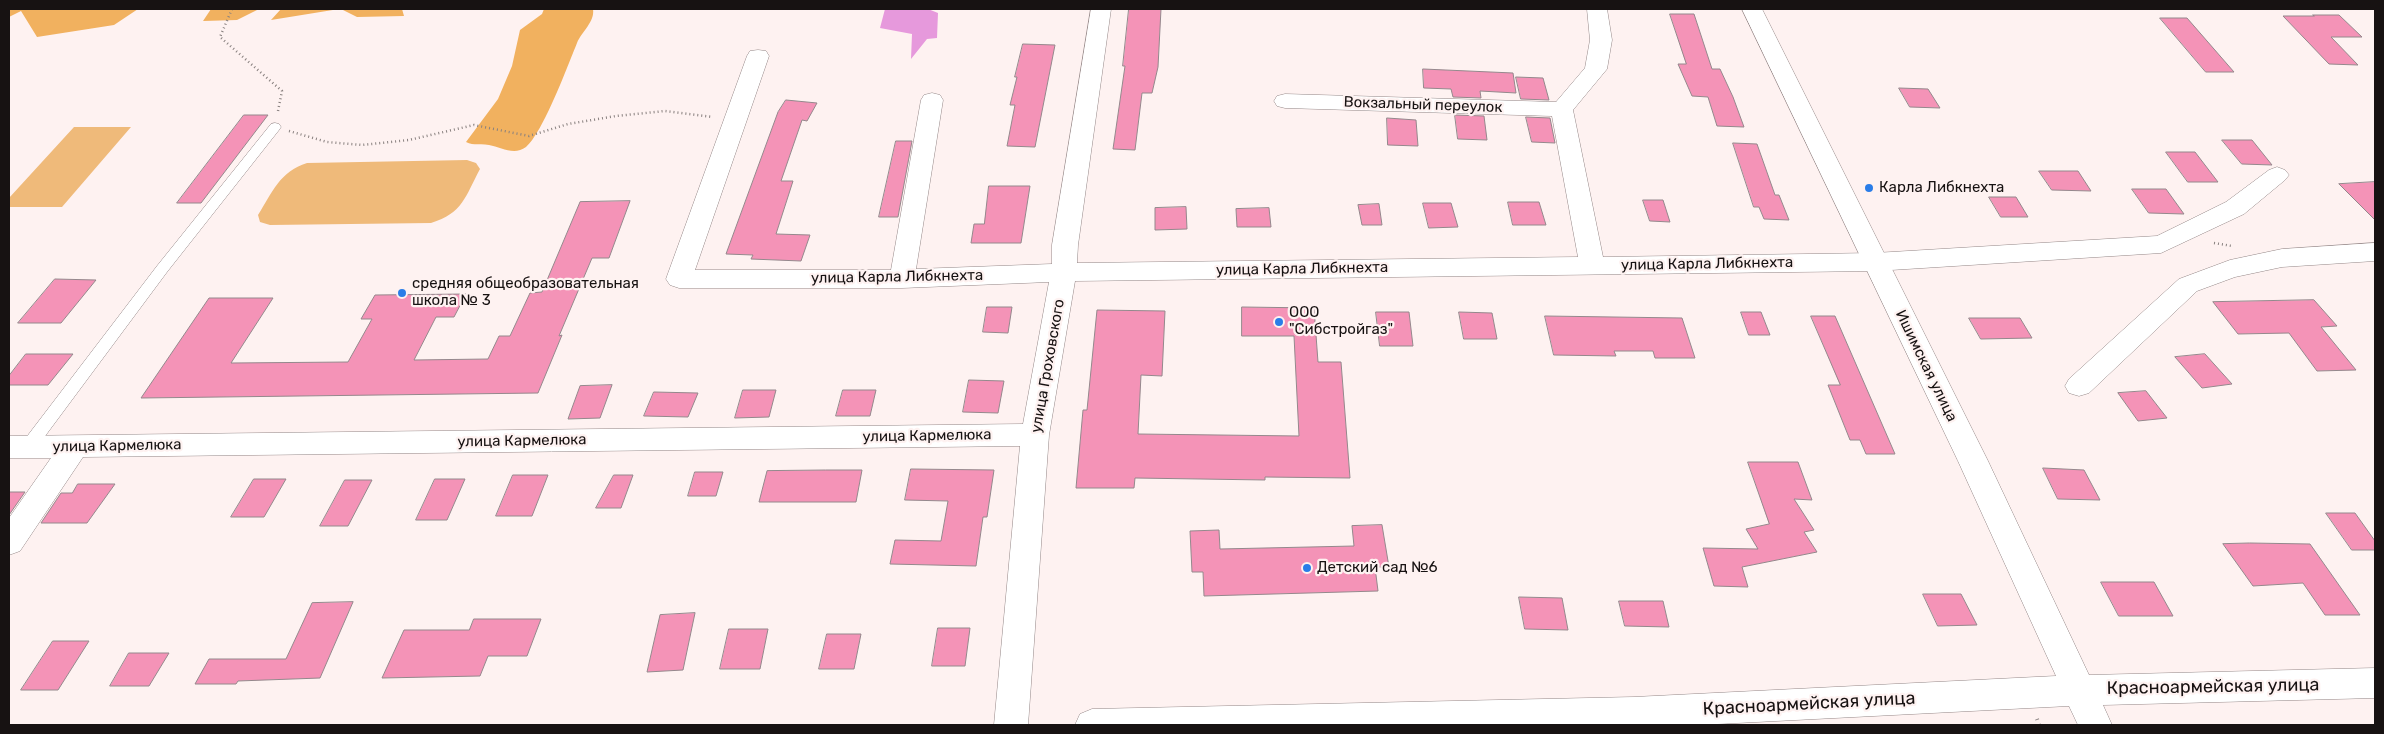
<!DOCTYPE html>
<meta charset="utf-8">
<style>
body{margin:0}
#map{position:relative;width:2384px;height:734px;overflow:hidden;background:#fef2f1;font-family:Rubik,sans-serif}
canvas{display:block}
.frame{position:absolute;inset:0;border:10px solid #171212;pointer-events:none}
</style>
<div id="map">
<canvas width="2384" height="734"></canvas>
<div class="frame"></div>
</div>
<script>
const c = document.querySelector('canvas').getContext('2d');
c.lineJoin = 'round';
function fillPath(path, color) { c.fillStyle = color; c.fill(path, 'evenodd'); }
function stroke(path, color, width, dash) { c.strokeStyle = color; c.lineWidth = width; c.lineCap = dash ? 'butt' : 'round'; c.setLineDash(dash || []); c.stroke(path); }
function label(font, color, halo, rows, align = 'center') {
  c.font = font + ' Rubik,sans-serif'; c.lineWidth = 4.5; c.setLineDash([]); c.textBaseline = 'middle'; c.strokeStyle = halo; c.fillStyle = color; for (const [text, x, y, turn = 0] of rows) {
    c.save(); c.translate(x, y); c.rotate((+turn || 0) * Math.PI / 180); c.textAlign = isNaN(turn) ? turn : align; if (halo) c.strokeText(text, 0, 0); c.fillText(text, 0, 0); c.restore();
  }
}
const green = new Path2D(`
 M74,127H131L62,207H9V198Z
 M467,160L476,163L480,169C465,197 463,213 431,223L270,225L260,222L258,215C272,193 280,171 307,163Z`);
const forest = new Path2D(`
 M9,9H138L114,25L37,37L21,11L9,17Z
 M211,9H259L237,20L203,21Z
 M281,9H339L271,20Z
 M341,9H402L404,16L357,17Z
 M544,9H593C595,22 582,31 577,43C568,65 543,133 526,147C514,156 501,147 489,145C481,143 474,146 466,142L498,99L512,66L520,30L542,14Z`);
const water = new Path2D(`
 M885,9H928L938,13L937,38L927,39L911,59L912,34L880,28Z`);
const building = new Path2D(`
 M1129,9H1161L1158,67L1152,93H1142L1135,150L1113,149L1125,66H1123Z
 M1670,14H1694L1712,69H1720L1733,97L1744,127L1717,126L1708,97L1692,96L1678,64H1686Z
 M2313,15H2339L2362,37H2331L2358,65L2329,64L2283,16H2314Z
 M2160,18H2187L2234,72H2206Z
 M1023,44L1055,45L1035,147L1007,146L1015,105H1010L1017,77H1015Z
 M1423,69L1513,73L1516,93L1480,91L1481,98L1453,97L1451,89L1424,88Z
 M1516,77L1543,78L1549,100L1521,99Z
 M1899,88L1928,89L1940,108L1910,107Z
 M786,100L817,103L807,121L802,120L781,181H793L776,234L810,235L801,261L751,259L753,255L726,254L778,112Z
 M244,115H268L201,203H177Z
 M1455,115L1484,116L1487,140L1458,139Z
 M1526,117L1550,118L1555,143L1532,142Z
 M1387,118L1416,120L1418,146L1388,145Z
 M2222,140H2252L2272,165L2242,164Z
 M896,141H912L898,217H879Z
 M1733,143L1757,144L1775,195H1779L1789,220L1764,219L1759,207H1754Z
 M2166,152H2195L2218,182H2188Z
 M2039,171H2078L2091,191L2052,190Z
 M2375,182V220L2339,184Z
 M989,186H1030L1021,243H971L974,224H984Z
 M2132,189H2166L2184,214L2149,213Z
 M1989,197H2016L2028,217H2001Z
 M1643,200H1663L1670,222L1650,221Z
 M630,201L609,258H592L559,336L562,335L538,393L141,398L209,298H273L231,363L348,362L372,319H361L375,295L466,294L454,317H436L414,360L488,359L499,336H510L530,293L542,292L580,202Z
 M1508,202H1539L1546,225H1513Z
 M1423,203H1451L1458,227L1429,228Z
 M1379,204L1382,225H1362L1358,205Z
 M1186,207L1187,229L1155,230V208Z
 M1269,208L1271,227H1237L1236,209Z
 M55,279L96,280L61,323H18Z
 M2314,300L2337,326L2321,327L2356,370L2317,371L2289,333L2238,334L2213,302Z
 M987,307H1012L1008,333L983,332Z
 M1242,307L1314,308L1318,362H1341L1350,478L1265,477V480L1135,478L1134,488H1076L1083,410H1087L1097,310L1165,311L1162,376L1141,375L1138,434L1299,436L1294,336H1242Z
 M1376,312H1409L1413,346H1380Z
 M1459,312L1492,313L1497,339H1464Z
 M1741,312H1761L1770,335H1749Z
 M1545,316L1682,318L1695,358H1655L1653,351H1614L1616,356L1554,355Z
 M1811,316H1835L1895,454H1866L1860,440H1850L1828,385H1840Z
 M1969,318H2020L2032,338L1981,339Z
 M26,354H73L48,385H9V376Z
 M2205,354L2232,384L2202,388L2175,357Z
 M969,380L1004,381L998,413L963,412Z
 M612,385L600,418L568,419L580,386Z
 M743,390H776L769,417L735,418Z
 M843,390H876L870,416H836Z
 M2146,391L2167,418L2138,421L2118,393Z
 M654,392L698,393L688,417L644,416Z
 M1748,462H1798L1812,500L1794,499L1814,530L1804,532L1817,552L1742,567L1748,587L1714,586L1703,548L1758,549L1746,529L1769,524Z
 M2043,468L2084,470L2100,500L2058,499Z
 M911,469L994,470L987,517H983L976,566L890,564L895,540L941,541L948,501L905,500Z
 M826,470H862L856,502H759L767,471Z
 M695,472H723L716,496H688Z
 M513,475H548L532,516H496Z
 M614,475H633L621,508H596Z
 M254,479H286L264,517H231Z
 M435,479H465L447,520H416Z
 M345,480H372L348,526H320Z
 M78,484H115L87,523H41L61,493H72Z
 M9,492H25L9,515Z
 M2326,513H2355L2375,541V550H2352Z
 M1382,525L1389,567H1375L1378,591L1204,596L1203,572H1192L1190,531L1219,530L1220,549L1354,546L1352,526Z
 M2250,543L2310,544L2360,615H2325L2303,583L2253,586L2223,544Z
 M2101,582H2154L2173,616H2119Z
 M1923,594H1961L1977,625L1938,626Z
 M1519,597L1562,598L1568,630L1525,629Z
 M1619,601H1663L1669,627L1625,626Z
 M353,602L320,678L238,681L236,684H195L209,659H286L312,603Z
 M695,613L683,670L647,672L660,615Z
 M474,619H541L527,656H488L480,676L382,678L404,630H469Z
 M938,628H970L965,666H932Z
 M729,629H768L760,669H720Z
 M827,634H861L854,669H819Z
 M53,641H89L58,690H21Z
 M129,653H169L149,686H110Z`);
const pathFar1 = new Path2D(`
 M232,9L220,37L282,91L278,111
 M289,131L327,142L362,145L409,140L474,125L529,136L568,124L616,116L665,111L713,117
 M2214,243L2232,246`);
const path = new Path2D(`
 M2037,719L2039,725`);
const service = new Path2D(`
 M275,123L279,124L281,127L279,130L167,272L34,451L28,453L22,451L20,447L22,443L157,266L271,124Z`);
const minor = new Path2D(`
 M1091,9H1111L1078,245L1077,263L1578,257L1552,116L1285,108L1277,106L1274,101L1277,96L1285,94L1556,102L1585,68L1590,40L1587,9H1607L1612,40L1607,69L1573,110L1603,257L1875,253L2157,236L2226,202L2269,170L2277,167L2285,170L2289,175L2285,180L2244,214L2161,253L1875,271L1075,281L1049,435L1028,725H994L1020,446L83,457L20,551L9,555V518L51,458H9V436L1023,424L1049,282L902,288H679L670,285L666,279L747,56L750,51L758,50L766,51L769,56L695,270H891L921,100L924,95L932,93L940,95L943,100L916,269L1052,264V245Z
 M2375,243V261L2282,267L2235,277L2197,291L2089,393L2079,396L2069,393L2065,386L2069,379L2179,279L2230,260L2282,249Z`);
const secondary = new Path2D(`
 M1742,9H1762L1988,461L2089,675L2375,668V698L2103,705L2112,725H2078L2069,706L1698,725H1075L1080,714L1092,709L1634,697L2056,676L1958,461Z`);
const markers = [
 [1869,188,5,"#2a7de8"],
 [402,293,5,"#2a7de8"],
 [1279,322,5,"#2a7de8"],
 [1307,568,5,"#2a7de8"]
];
const streetNames = [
 ["Вокзальный переулок",1423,105,2],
 ["улица Карла Либкнехта",1707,264,-1],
 ["улица Карла Либкнехта",1302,269,-1],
 ["улица Карла Либкнехта",897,277,-1],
 ["улица Гроховского",1048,366,-80],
 ["Ишимская улица",1926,366,64],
 ["улица Кармелюка",927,436,-1],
 ["улица Кармелюка",522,441,-1],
 ["улица Кармелюка",117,446,-1]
];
const poiNames = [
 ["Карла Либкнехта",1879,188],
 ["средняя общеобразовательная",412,284],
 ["школа № 3",412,301],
 ["ООО",1289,313],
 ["\"Сибстройгаз\"",1289,330],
 ["Детский сад №6",1317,568]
];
const nearStreetnames = [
 ["Красноармейская улица",2213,687,-1],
 ["Красноармейская улица",1809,704,-3]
];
fillPath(green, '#efba7a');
fillPath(forest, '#f1b15f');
fillPath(water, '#e699dc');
fillPath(building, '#f493b7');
stroke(building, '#94888c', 1);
stroke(service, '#948787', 1);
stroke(minor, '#948787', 1);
stroke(secondary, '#948787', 1);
stroke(pathFar1, '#88807f', 2.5, [1, 3]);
stroke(path, '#88807f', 4, [1, 4.5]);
fillPath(service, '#fff');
fillPath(minor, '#fff');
fillPath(secondary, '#fff');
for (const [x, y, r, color] of markers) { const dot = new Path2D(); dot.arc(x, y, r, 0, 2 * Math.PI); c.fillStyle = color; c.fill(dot); stroke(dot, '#fef2f1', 2); }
label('15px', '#171212', '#fef2f1', streetNames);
label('15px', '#171212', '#fef2f1', poiNames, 'left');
label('18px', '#171212', '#fef2f1', nearStreetnames);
</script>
